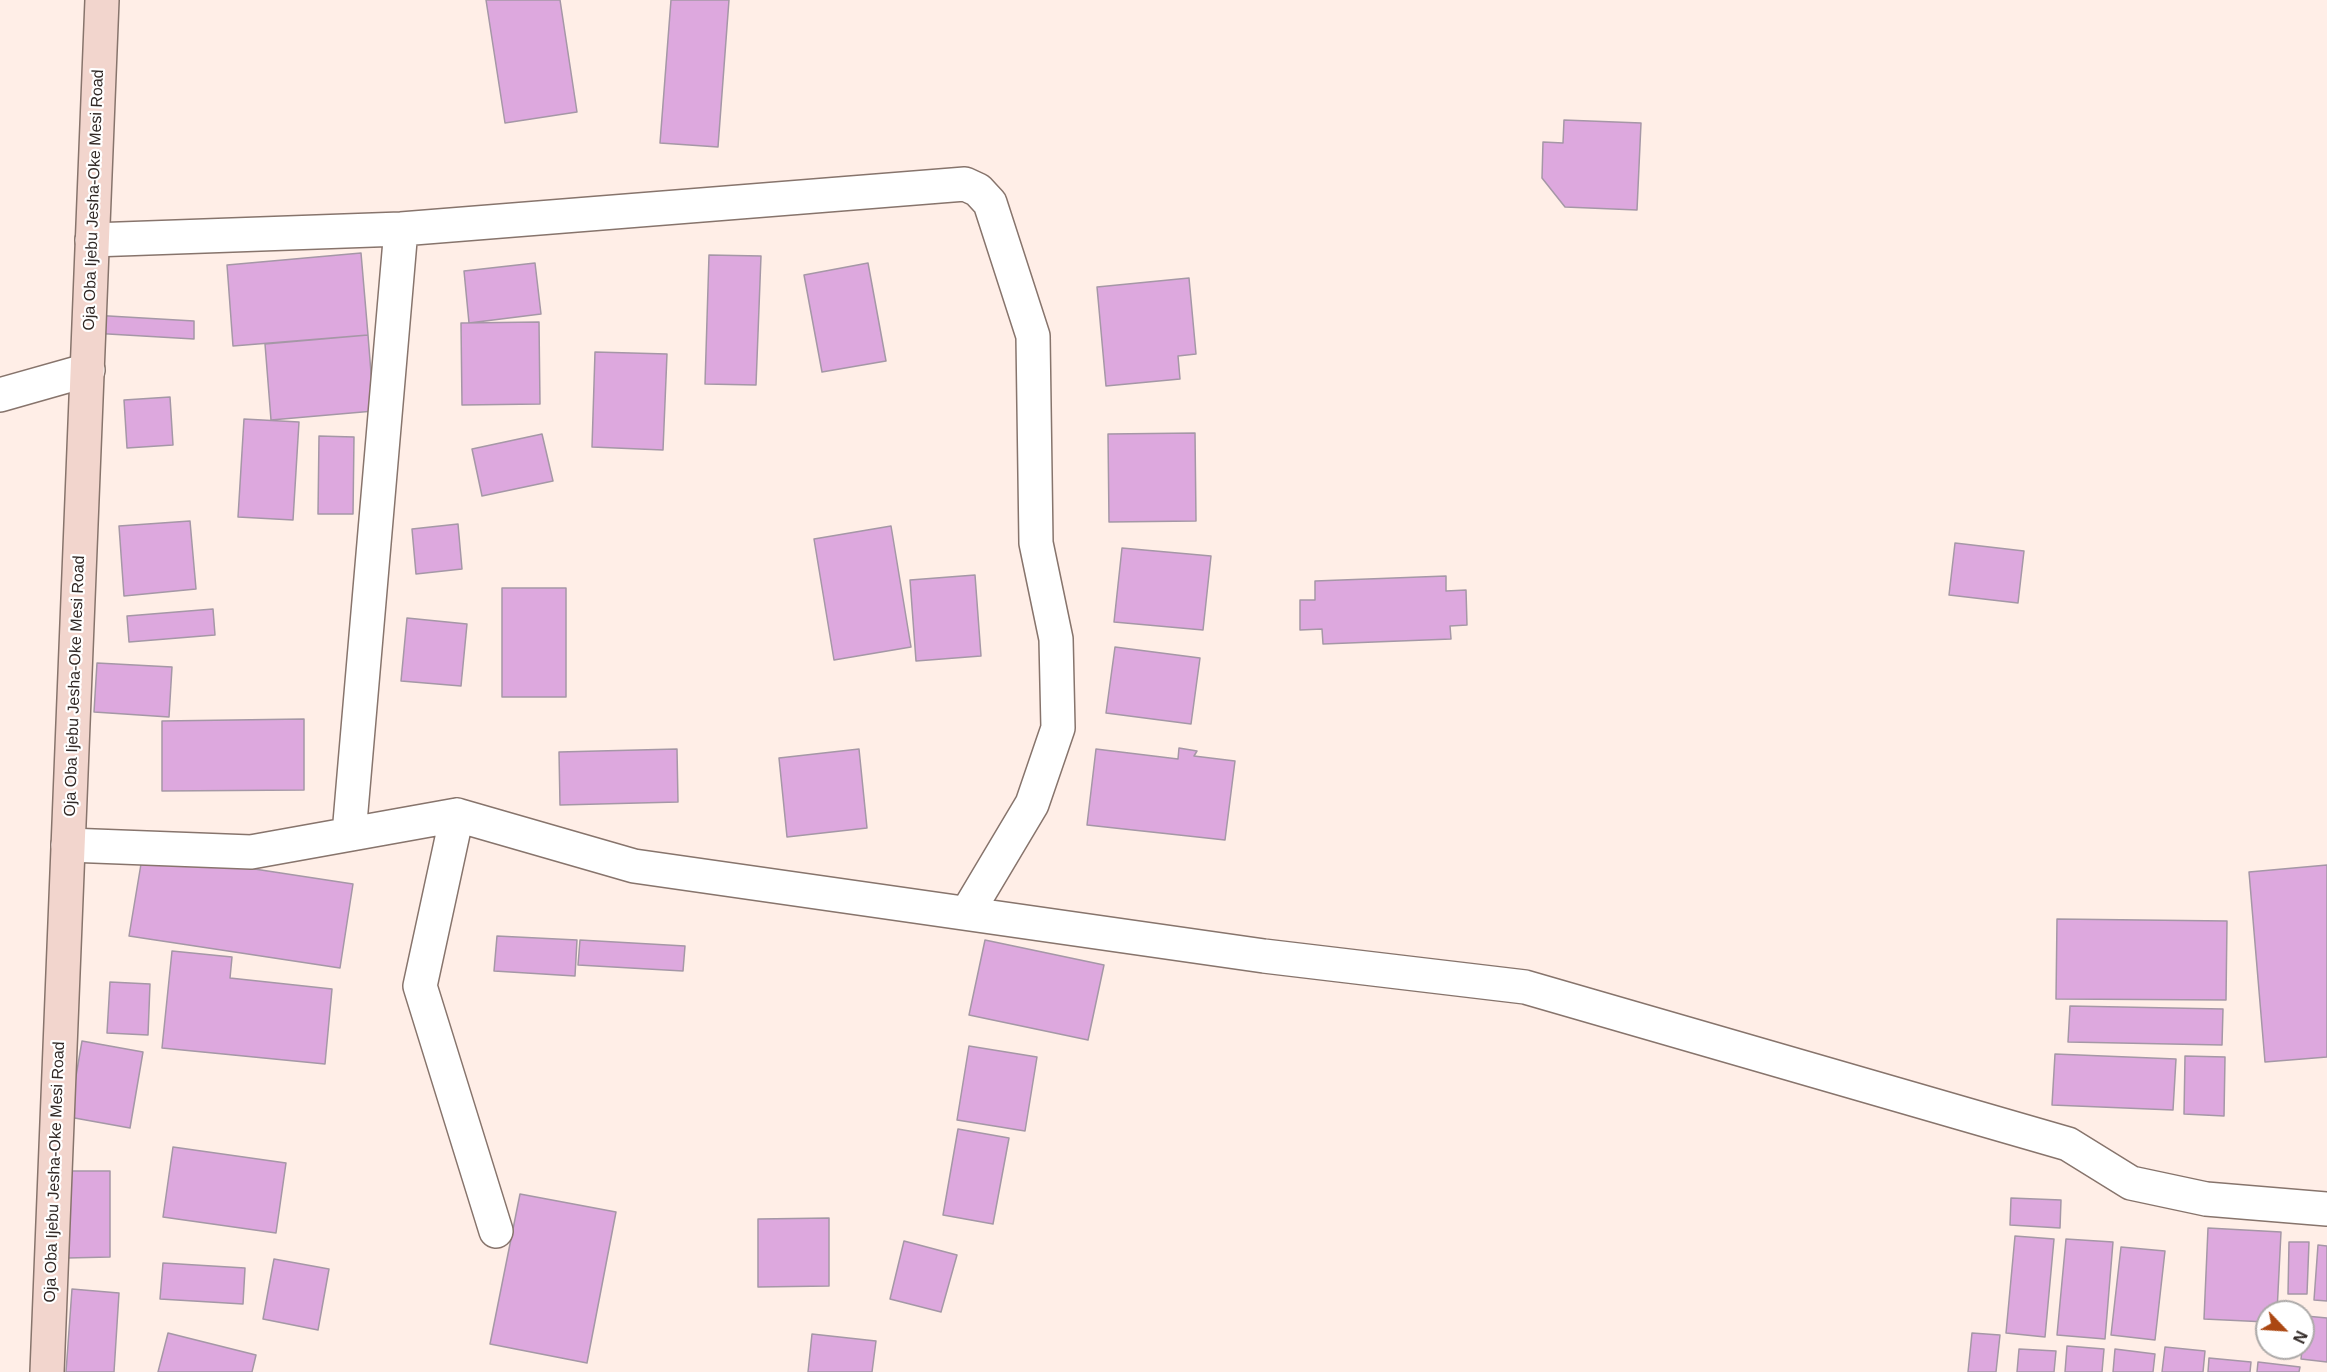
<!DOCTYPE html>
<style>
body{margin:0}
#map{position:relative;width:2327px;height:1372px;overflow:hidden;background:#ffeee7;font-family:Helvetica,sans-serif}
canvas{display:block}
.north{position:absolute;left:2255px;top:1300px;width:60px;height:60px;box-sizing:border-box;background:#fff;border:2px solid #aca9a8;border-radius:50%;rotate:115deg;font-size:16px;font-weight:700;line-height:24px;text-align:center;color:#302825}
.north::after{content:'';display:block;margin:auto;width:21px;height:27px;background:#ab4712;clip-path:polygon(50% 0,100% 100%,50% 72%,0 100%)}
</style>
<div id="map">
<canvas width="2327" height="1372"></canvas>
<div class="north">N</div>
</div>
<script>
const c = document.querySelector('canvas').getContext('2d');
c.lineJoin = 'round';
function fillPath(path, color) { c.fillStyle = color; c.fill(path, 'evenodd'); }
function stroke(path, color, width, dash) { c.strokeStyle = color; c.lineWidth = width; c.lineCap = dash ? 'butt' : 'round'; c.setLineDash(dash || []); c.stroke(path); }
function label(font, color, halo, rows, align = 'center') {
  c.font = font + ' Helvetica,sans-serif'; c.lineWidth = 4.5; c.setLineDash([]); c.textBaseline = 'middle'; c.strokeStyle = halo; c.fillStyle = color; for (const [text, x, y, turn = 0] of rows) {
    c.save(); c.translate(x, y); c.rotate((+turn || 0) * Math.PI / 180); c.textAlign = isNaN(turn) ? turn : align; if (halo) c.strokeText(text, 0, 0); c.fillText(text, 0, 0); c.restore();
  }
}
const building = new Path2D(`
 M486,0H560L577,112L505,123Z
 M671,0H729L718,147L660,143Z
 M1564,120L1641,123L1637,210L1565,207L1542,178L1543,142L1563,143Z
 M361,253L368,335L233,346L227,265Z
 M709,255L761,256L756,385L705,384Z
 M535,263L541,314L469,323L464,271Z
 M868,263L886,361L822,372L804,275Z
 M1189,278L1196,354L1178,356L1180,379L1106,386L1097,287Z
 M92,315L194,321V339L91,333Z
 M539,322L540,404L462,405L461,323Z
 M368,335L374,411L271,420L265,344Z
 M595,352L667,354L663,450L592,447Z
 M170,397L173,445L127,448L124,400Z
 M244,419L299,422L293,520L238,517Z
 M1195,433L1196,521L1109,522L1108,434Z
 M542,434L553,481L482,496L472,449Z
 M319,436L354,437L353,514H318Z
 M190,521L196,589L124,596L119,526Z
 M458,524L462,569L416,574L412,529Z
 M891,526L911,647L834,660L814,539Z
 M1955,543L2024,551L2018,603L1949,595Z
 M1122,548L1211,556L1203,630L1114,622Z
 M975,575L981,656L916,661L910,580Z
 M1446,576V591L1466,590L1467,625L1450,626L1451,639L1323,644L1322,629L1300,630V600H1315V581Z
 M502,588H566V697H502Z
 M213,609L215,635L129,642L127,616Z
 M407,618L467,624L461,686L401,681Z
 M1115,647L1200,658L1191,724L1106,713Z
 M97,663L172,667L169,717L94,712Z
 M304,719V790L162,791V721Z
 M1179,748L1197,751L1194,756L1235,761L1225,840L1087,825L1096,749L1178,759Z
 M677,749L678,802L560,805L559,752Z
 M859,749L867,828L787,837L779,758Z
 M143,852L353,884L340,968L129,936Z
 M2327,865V1057L2265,1062L2249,872Z
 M2057,919L2227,921L2226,1000L2056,999Z
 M497,936L577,940L575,976L494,971Z
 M580,940L685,946L683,971L578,965Z
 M985,940L1104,965L1088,1040L969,1015Z
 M172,951L232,957L230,978L332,989L325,1064L162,1048Z
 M110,982L150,984L148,1035L107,1033Z
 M2070,1006L2223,1009L2222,1045L2068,1042Z
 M82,1041L143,1052L130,1128L69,1117Z
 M969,1046L1037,1057L1025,1131L957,1120Z
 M2055,1054L2176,1059L2173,1110L2052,1105Z
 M2185,1056L2225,1057L2224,1116L2184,1114Z
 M958,1129L1009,1138L993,1224L943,1215Z
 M173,1147L286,1163L276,1233L163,1217Z
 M66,1171H110V1257L67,1258Z
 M520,1194L616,1212L587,1363L490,1344Z
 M2011,1198L2061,1200L2060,1228L2010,1225Z
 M829,1218V1286L758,1287V1219Z
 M2208,1228L2281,1232L2277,1312H2267V1322L2204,1319Z
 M2015,1236L2054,1239L2045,1337L2006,1333Z
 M2066,1239L2113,1242L2105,1339L2057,1335Z
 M904,1241L957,1255L941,1312L890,1299Z
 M2289,1242H2309L2307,1294H2288Z
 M2318,1245L2327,1246V1301L2314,1300Z
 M2121,1247L2165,1251L2155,1340L2111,1335Z
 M274,1259L329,1269L318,1330L263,1319Z
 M163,1263L245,1268L243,1304L160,1299Z
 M72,1289L119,1293L114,1372H66Z
 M2306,1316L2327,1318V1362L2301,1359Z
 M168,1333L256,1355L252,1372H158Z
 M1972,1333L2000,1335L1996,1372H1968Z
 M812,1334L876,1341L872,1372H808Z
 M2067,1346L2104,1349L2102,1372H2065Z
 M2165,1347L2205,1351L2203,1372H2162Z
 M2019,1349L2056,1351L2054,1372H2017Z
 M2115,1349L2155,1354L2153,1372H2113Z
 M2209,1358L2251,1362L2250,1372H2208Z
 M2258,1362L2300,1367L2299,1372H2257Z`);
const street = new Path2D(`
 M92,240L401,229L965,184L978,190L990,203L1033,336L1036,543L1056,639L1058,728L1032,804L967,913
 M0,395L88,370
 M457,815L420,986L496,1231
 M349,834L401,229
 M68,845L251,852L457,815L634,866L1264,956L1525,987L2068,1144L2131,1183L2206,1199L2327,1209`);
const secondary = new Path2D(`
 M47,1372L102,0`);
const streetNames = [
 ["Oja Oba Ijebu Jesha-Oke Mesi Road",94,200,-88],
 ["Oja Oba Ijebu Jesha-Oke Mesi Road",75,686,-88],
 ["Oja Oba Ijebu Jesha-Oke Mesi Road",55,1172,-88]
];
fillPath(building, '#dda8de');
stroke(building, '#a597a6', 1.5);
stroke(street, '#87746c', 36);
stroke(secondary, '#87746c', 36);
stroke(street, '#fff', 33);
stroke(secondary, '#f2d5cd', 33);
label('16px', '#302825', '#fff', streetNames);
</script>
